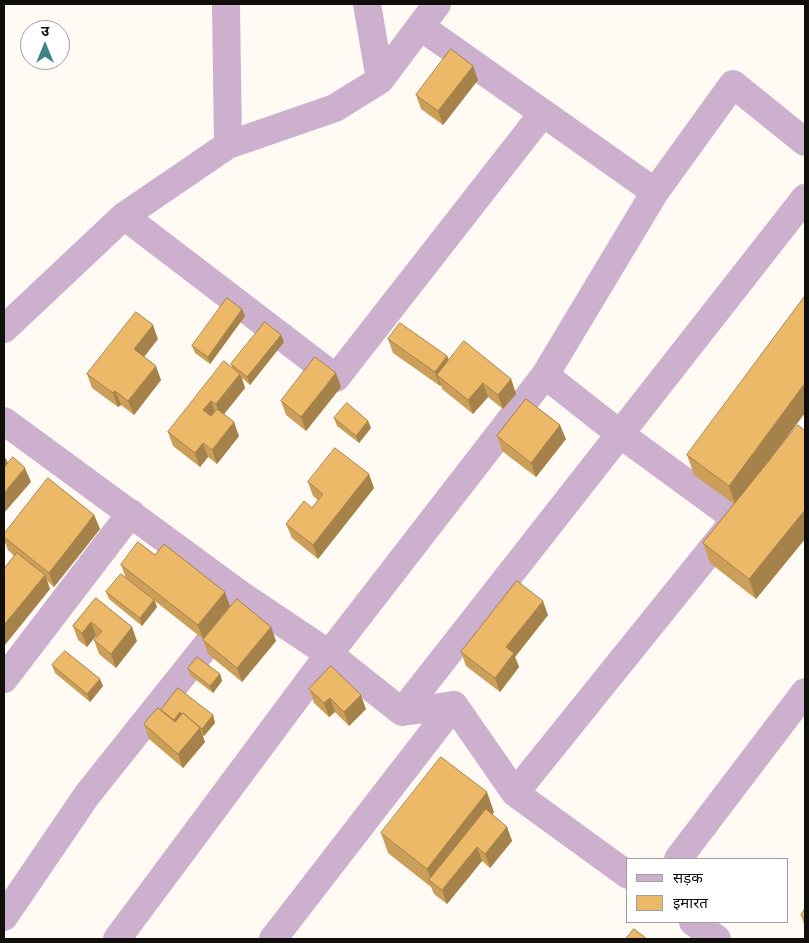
<!DOCTYPE html>
<meta charset="utf-8">
<style>
body{margin:0}
#map{position:relative;width:809px;height:943px;overflow:hidden;background:#fffaf3;font-family:Manrope,"Noto Sans Devanagari",sans-serif}
canvas{display:block}
.frame{position:absolute;inset:0;border:5px solid #110f0c;pointer-events:none}
.legend{position:absolute;left:626px;top:858px;width:162px;height:65px;box-sizing:border-box;background:#fff;border:1px solid #a09f9e;margin:0;padding:6px 9px;list-style:none;font-size:15px;color:#110f0c}
.legend li{display:flex;align-items:center;gap:10px;height:25px}
.legend b{width:25px;border:1px solid #a09f9e}
.north{position:absolute;left:20px;top:20px;width:50px;height:50px;box-sizing:border-box;background:#fff;border:1px solid #a09f9e;border-radius:50%;rotate:0deg;font-size:14px;font-weight:700;line-height:20px;text-align:center;color:#110f0c}
.north::after{content:'';display:block;margin:auto;width:18px;height:22px;background:#3d8584;clip-path:polygon(50% 0,100% 100%,50% 72%,0 100%)}
</style>
<div id="map">
<canvas width="809" height="943"></canvas>
<div class="frame"></div>
<ul class="legend">
<li><b style="height:6px;background:#ccb0ce"></b>सड़क</li>
<li><b style="height:14px;background:#ecb968"></b>इमारत</li>
</ul>
<div class="north">उ</div>
</div>
<script>
const c = document.querySelector('canvas').getContext('2d');
c.lineJoin = 'round';
function stroke(path, color, width, dash) { c.strokeStyle = color; c.lineWidth = width; c.lineCap = dash ? 'butt' : 'round'; c.setLineDash(dash || []); c.stroke(path); }
function fillPath(path, color) { c.fillStyle = color; c.fill(path, 'evenodd'); }
const street = new Path2D(`
 M226,4L228,145
 M367,4L380,80
 M421,27L655,192
 M124,216L336,378L543,113
 M4,329L124,216L228,145L335,108L380,80L437,4
 M545,375L620,434L736,519
 M4,421L244,597L329,654L402,712L454,705L515,793L628,875
 M4,679L131,513
 M402,712L805,198
 M515,793L731,525
 M678,859L805,692
 M4,917L87,795L229,617
 M693,922L717,939
 M117,939L329,654L545,375L655,192L733,84L805,142
 M273,939L454,705`);
const wall = new Path2D(`
 M473,66L478,80L443,125L421,109L416,95Z
 M245,316L210,364L195,353L192,346Z
 M281,335L284,342L250,385L242,378L245,388L224,414L239,436L217,464L208,457L200,467L173,446L168,432L232,367L231,364Z
 M158,339L144,357L161,380L134,415L121,405L118,407L92,388L87,374Z
 M388,339L447,356L449,360L511,379L516,394L503,409L488,397L473,414L442,389L441,385L440,386L393,353Z
 M341,387L306,431L286,415L281,401Z
 M334,418L368,421L371,428L359,443L337,426Z
 M805,431V539L756,599L710,563L703,543L734,504L694,475L687,455L773,457Z
 M497,436L566,439L536,477L502,451Z
 M308,482L374,488L318,559L292,538L286,524L312,508L318,500L313,496Z
 M94,515L100,529L54,587L47,581L50,589L4,646V569L14,556L8,550L4,540V534Z
 M155,555L230,606L203,639L155,601L157,607L142,626L109,599L106,592L126,578L121,565Z
 M96,598L137,641L116,668L99,654L94,640L97,637L96,636L87,647L78,640L73,626Z
 M548,615L515,657L519,667L500,692L466,666L461,652Z
 M271,627L276,641L242,682L208,654L203,640Z
 M52,665L100,679L103,686L90,702L55,673Z
 M188,669L220,674L222,681L213,693L191,676Z
 M309,689L366,709L349,726L335,712L329,717L314,703Z
 M161,710L213,715L215,723L204,736L202,735L205,742L183,768L149,739L144,724Z
 M494,812L492,815L507,827L512,841L490,868L482,861L447,904L434,894L431,887L388,853L381,833Z
 M805,909V927L801,915Z`);
const shadedWall = new Path2D(`
 M473,66L478,80L443,125L438,111Z
 M242,309L245,316L210,364L208,357Z
 M153,325L158,339L139,363L134,349Z
 M281,335L284,342L250,385L247,377Z
 M447,356L452,370L437,375L441,385L440,386L435,372Z
 M156,366L161,380L134,415L128,401Z
 M336,373L341,387L306,431L301,417Z
 M240,374L245,388L221,418L216,404Z
 M511,379L516,394L503,409L498,395Z
 M483,383L488,397L473,414L468,400Z
 M805,383V413L736,506L729,486Z
 M115,391L121,405L118,407L113,393Z
 M211,401L216,415L208,424L203,410Z
 M368,421L371,428L359,443L356,436Z
 M234,422L239,436L217,464L212,450Z
 M560,425L566,439L536,477L531,463Z
 M203,443L208,457L200,467L195,453Z
 M6,458L11,472L4,481V461Z
 M25,468L31,482L4,513V493Z
 M369,474L374,488L318,559L313,545Z
 M805,510V539L756,599L749,579Z
 M94,515L100,529L54,587L49,573Z
 M45,575L50,589L4,646V625Z
 M225,592L230,606L203,639L198,625Z
 M154,600L157,607L142,626L140,618Z
 M543,601L548,615L515,657L519,667L500,692L495,678L506,647Z
 M91,622L96,636L87,647L82,633Z
 M132,627L137,641L116,668L111,654Z
 M271,627L276,641L242,682L237,668Z
 M220,674L222,681L213,693L210,686Z
 M100,679L103,686L90,702L87,694Z
 M361,695L366,709L349,726L344,712Z
 M330,698L335,712L329,717L324,703Z
 M180,712L183,720L177,728L174,720Z
 M213,715L215,723L204,736L202,729Z
 M200,728L205,742L183,768L178,754Z
 M487,792L494,812L437,886L432,882L427,869Z
 M507,827L512,841L490,868L485,854Z
 M477,847L482,861L447,904L442,890Z`);
const building = new Path2D(`
 M451,49L473,66L438,111L416,95Z
 M805,296V383L729,486L687,455Z
 M227,298L242,309L208,357L192,346Z
 M136,312L153,325L134,349L156,366L128,401L115,391L113,393L87,374Z
 M265,322L281,335L247,377L231,364Z
 M400,323L447,356L435,372L388,339Z
 M464,341L511,379L498,395L483,383L468,400L437,375Z
 M315,357L336,373L301,417L281,401Z
 M224,361L240,374L216,404L211,401L203,410L211,416L217,409L234,422L212,450L203,443L195,453L168,432Z
 M526,399L560,425L531,463L497,436Z
 M347,403L368,421L356,436L334,418Z
 M798,425L805,431V510L749,579L703,543Z
 M335,448L369,474L313,545L286,524L304,501L312,508L323,494L308,482Z
 M13,457L25,468L4,493V468Z
 M48,478L94,515L49,573L4,537V534Z
 M138,542L155,555L164,544L225,592L198,625L121,565Z
 M17,553L45,575L4,625V569Z
 M121,574L154,600L140,618L106,592Z
 M517,581L543,601L506,647L514,653L495,678L461,652Z
 M96,598L132,627L111,654L94,640L102,631L91,622L82,633L73,626Z
 M237,599L271,627L237,668L203,640Z
 M65,651L100,679L87,694L52,665Z
 M197,657L220,674L210,686L188,669Z
 M331,666L361,695L344,712L330,698L324,703L309,689Z
 M178,688L213,715L202,729L183,713L182,714L180,712L174,720L161,710Z
 M158,708L175,722L183,713L200,728L178,754L144,724Z
 M441,757L487,792L427,869L381,833Z
 M486,809L507,827L485,854L477,847L442,890L429,880Z
 M805,909V919L801,915Z
 M634,929L647,939H626Z`);
stroke(street, '#ccb0ce', 28);
fillPath(wall, '#cb9f59');
fillPath(shadedWall, '#a58249');
fillPath(building, '#ecb968');
stroke(building, '#a58249', 1);
</script>
